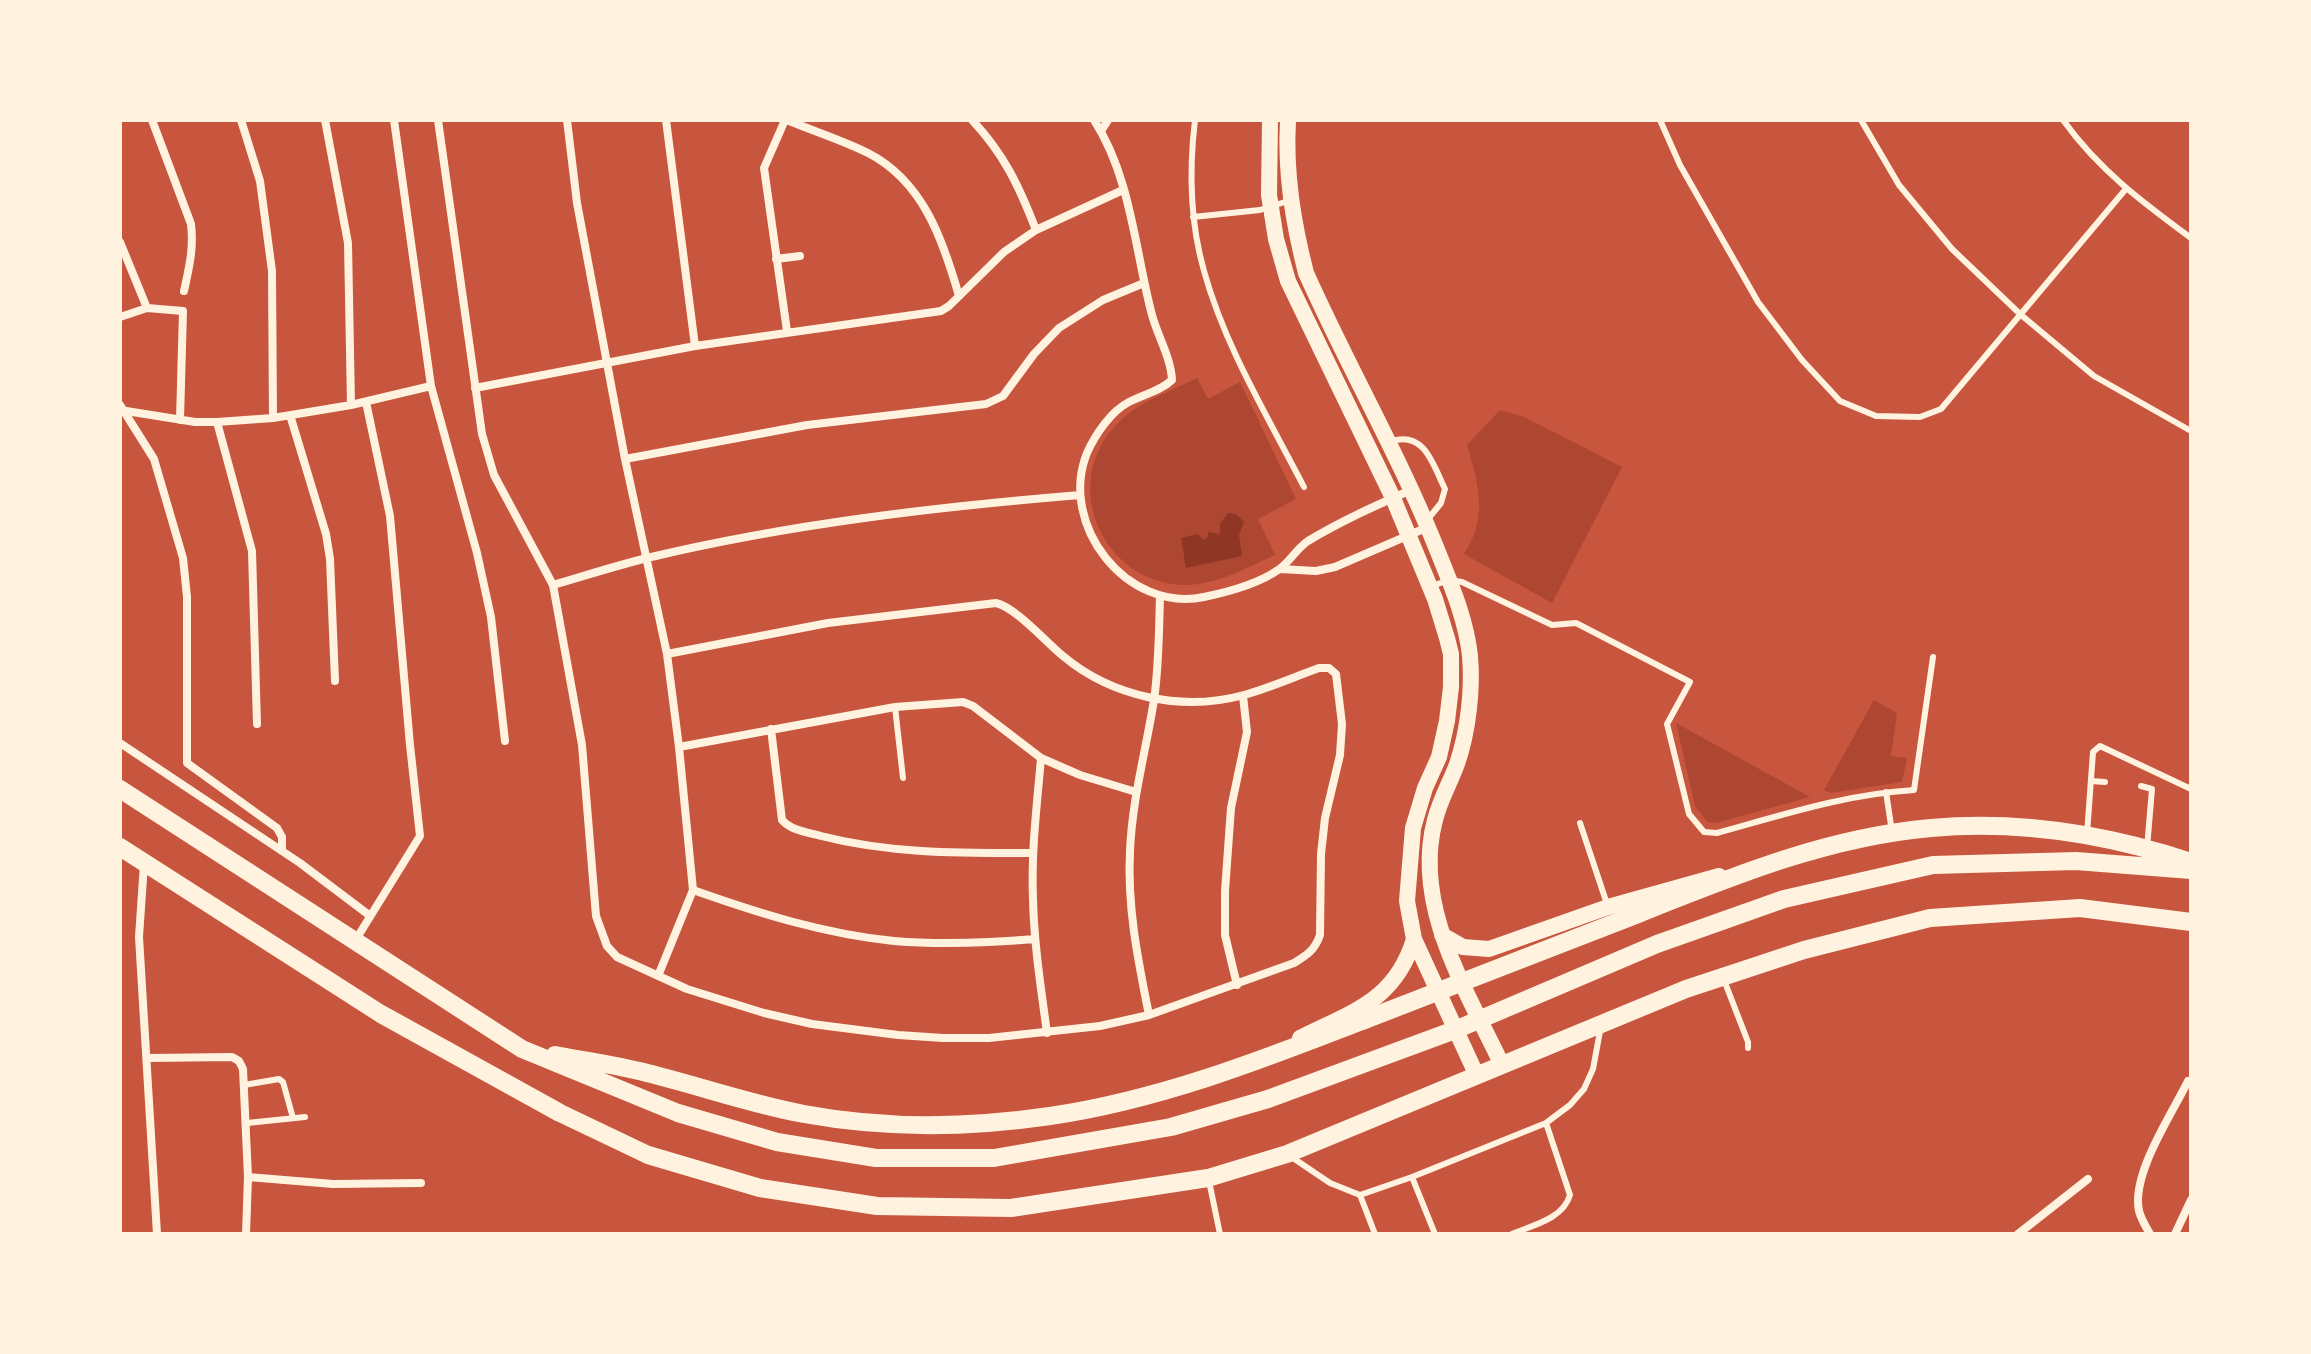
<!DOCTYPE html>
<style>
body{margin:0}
#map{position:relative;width:2311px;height:1354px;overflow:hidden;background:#c8553d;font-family:"Nunito Sans",sans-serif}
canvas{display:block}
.frame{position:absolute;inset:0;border:122px solid #fff3e0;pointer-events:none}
</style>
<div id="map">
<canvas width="2311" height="1354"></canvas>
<div class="frame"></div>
</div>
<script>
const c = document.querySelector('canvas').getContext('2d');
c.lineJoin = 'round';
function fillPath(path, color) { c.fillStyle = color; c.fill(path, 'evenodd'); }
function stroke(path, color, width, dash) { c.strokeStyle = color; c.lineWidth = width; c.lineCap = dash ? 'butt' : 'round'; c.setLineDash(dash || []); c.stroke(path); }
const green = new Path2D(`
 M1197,378L1208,399L1240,382L1296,499L1258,519L1275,555C1246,568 1215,586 1182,585C1101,581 1059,482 1118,423C1138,402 1171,391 1197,378Z
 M1500,410L1524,417L1622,467L1552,603L1464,554C1488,518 1479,485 1467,445Z
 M1874,700L1897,713L1891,756L1907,758L1902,782L1830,793L1824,790Z
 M1676,723L1810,797L1716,823L1707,822L1695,806Z`);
const water = new Path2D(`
 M1228,513L1236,514L1244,522L1239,535L1242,556L1186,568L1181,538L1198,534L1204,540L1208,537V532L1220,534V524Z`);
const service = new Path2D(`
 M1195,120C1189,170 1190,222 1204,271C1225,347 1268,417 1304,487
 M1660,120L1680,165L1758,302L1802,360L1840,401L1876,416L1920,417L1941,409L2125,190
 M1861,120L1899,185L1952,249L2020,314L2094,376L2191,431
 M2063,120C2099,170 2142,202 2191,238
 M1193,217L1260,210L1291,200
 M1392,441C1425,431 1433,465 1445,489L1441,503L1428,519
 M1432,586L1449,580L1462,582L1552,625L1576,623L1690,682L1667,724L1689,814L1704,832L1717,833C1782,815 1846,794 1914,790L1933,657
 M895,707L903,778
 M2091,781L2105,782
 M2141,786L2152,789L2147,848
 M1886,792L1892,832
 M1580,823L1608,907
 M2087,834L2093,752L2100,746L2191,789
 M1724,980L1748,1042V1048
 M244,1085L279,1079L283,1082L293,1118
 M247,1123L305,1117
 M1290,1156L1330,1183L1360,1195L1412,1177L1546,1123L1570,1105L1584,1089L1593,1069L1601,1026
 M1412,1177L1435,1234
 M1209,1181L1220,1234
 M1360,1195L1375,1234
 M1512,1234C1533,1225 1563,1219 1570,1195L1546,1123`);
const minor = new Path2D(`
 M152,120L191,224C194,248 189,268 184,291
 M241,120L260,181L272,271L273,418
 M325,120L348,243L351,405
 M394,120L431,386L477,553L491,617L505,741
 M438,120L482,434L494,475L553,585L582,745L596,916L607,946L617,957L687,989L764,1013L812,1024L898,1035L943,1038H989L1100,1026L1149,1015L1294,963C1307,955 1315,950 1320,935L1321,854L1325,818L1340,755L1342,724L1336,674L1329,668H1319C1294,677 1269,688 1244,695C1182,712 1112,697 1063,656C1046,642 1015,607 996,603L828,623L667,654
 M567,120L577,203L625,459L667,654L679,747L693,890L658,976
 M666,120L695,346
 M785,120L764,168L787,331
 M787,120C813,131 842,140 868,153C923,181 943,240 959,296
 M972,120C1004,154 1019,186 1036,230
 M1094,120C1131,177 1135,251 1152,315C1158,337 1171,358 1172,380C1159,392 1144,394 1129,402C1111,411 1095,435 1087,453C1058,525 1127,613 1204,597C1228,592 1258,584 1278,570C1290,562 1296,549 1308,541C1341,521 1377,505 1411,490
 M1101,131L1108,120
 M120,242L147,308L183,311L180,420
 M776,259L800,256
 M120,317L147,308
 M475,388L695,346L941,311L949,306L1004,252L1036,230L1123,190
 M120,405L154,459L183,558L187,597V763L277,828L282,837V851
 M120,410L195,422H217L273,418L351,405L431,386
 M290,415L326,534L330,559L335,681
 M217,422L252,551L257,724
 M625,459L807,425L986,404L1003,396L1034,354L1059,328L1103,300L1144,283
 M1280,569L1316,571L1335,567L1428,527
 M553,585C584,576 615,566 647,558C789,524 935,507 1080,495
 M771,729L782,820C792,831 807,832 821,836C891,854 962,853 1033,853
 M120,743L300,863L369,915
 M679,747L895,707L963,702L973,706L1041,758L1080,775L1136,792
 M1041,758C1037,805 1031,852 1033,899C1034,944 1041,988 1047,1033
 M144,864L139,937L157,1234
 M693,890C758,913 824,934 894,941C941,945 988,943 1035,939
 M355,941L420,836L410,745L390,516L366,402
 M1237,985L1225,935V891L1231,808L1247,732L1243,696
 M1149,1015C1138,960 1127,907 1130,851C1132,800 1146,750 1154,700C1159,666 1159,630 1160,596
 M148,1058L232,1057L239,1061L243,1069L248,1177L246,1234
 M248,1177L333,1184L421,1183
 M2018,1234L2088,1179
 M2150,1234C2146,1227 2141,1219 2139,1211C2131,1174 2172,1114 2188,1081
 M2175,1234L2191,1200`);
const secondary = new Path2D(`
 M1270,120L1269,195L1276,239L1288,281L1393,498L1435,599L1447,638L1451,654V687L1447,721L1439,757L1425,788L1413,828L1407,901L1414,939L1477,1076
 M1288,120C1285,173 1293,222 1306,273C1347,365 1398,453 1436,547C1450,582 1466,618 1470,656C1473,690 1468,732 1457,764C1450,783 1440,800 1435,820C1412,906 1467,991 1502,1065
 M1442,935L1463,947L1489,949L1608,907L1719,876
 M1300,1038C1353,1011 1395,1001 1414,939`);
const primary = new Path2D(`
 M120,789L522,1049L678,1113L777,1142L876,1158H994L1171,1127L1268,1099L1455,1030L1657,944L1784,899L1933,865L2076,861L2191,870
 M120,847L381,1014L560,1113L648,1155L760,1188L877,1206L1011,1208L1208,1178L1287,1154L1686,989L1804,950L1930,918L2080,908L2191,922
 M555,1055C586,1061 617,1065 647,1073C700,1086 750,1104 804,1114C885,1129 968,1128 1050,1116C1160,1100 1264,1059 1367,1019C1457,984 1548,949 1638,914C1733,876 1828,837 1931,828C2020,820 2106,834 2191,862`);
fillPath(green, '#ae4732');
fillPath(water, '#8f3625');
stroke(service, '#fff3e0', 6);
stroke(minor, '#fff3e0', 8);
stroke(secondary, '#fff3e0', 16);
stroke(primary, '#fff3e0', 18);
</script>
